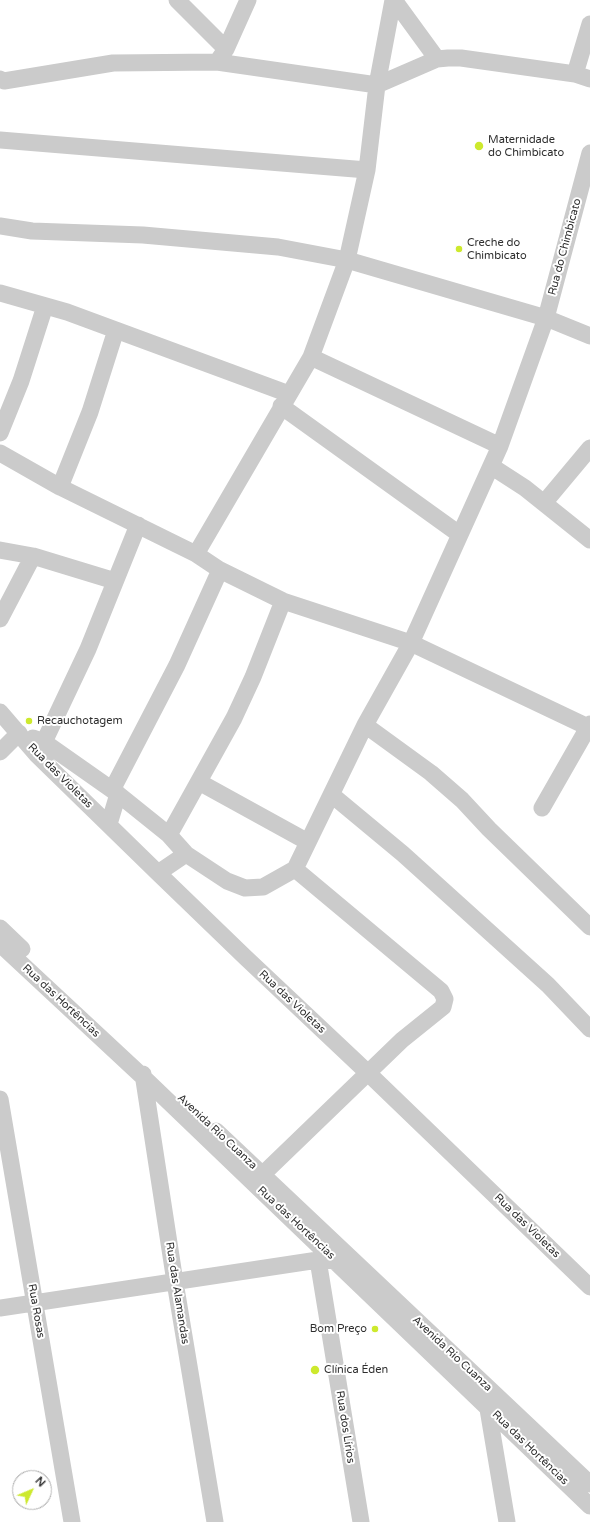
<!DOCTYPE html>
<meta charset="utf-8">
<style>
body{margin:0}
#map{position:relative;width:590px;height:1522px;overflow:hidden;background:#fff;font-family:"Varela Round",sans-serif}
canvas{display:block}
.north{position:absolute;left:12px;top:1470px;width:40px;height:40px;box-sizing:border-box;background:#fff;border:1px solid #ababab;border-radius:50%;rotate:46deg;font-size:11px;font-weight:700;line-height:16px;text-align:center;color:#2e2e2e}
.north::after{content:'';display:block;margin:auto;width:14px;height:18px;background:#cde92d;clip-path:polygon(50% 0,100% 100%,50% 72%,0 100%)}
</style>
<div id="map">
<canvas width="590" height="1522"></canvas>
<div class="north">N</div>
</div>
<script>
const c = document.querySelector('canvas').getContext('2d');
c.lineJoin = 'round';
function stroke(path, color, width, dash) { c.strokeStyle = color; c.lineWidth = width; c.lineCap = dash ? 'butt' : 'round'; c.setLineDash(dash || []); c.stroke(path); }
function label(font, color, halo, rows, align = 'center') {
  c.font = font + ' "Varela Round",sans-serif'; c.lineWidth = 4; c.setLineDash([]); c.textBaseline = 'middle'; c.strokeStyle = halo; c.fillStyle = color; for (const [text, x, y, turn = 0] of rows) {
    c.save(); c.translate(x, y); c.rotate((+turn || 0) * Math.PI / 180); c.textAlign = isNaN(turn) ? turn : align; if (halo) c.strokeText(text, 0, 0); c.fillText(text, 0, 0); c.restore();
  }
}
const minor = new Path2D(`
 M177,0L226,49
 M394,0L437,59
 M217,62L226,49L248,0
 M575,74L590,24
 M0,79L4,81L113,63L217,62L377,85L437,59L448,58H461L575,74L590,79
 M0,140L367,170
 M0,226L32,231L143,235L278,247L347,260L546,318L590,336
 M0,293L67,312L289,394
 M311,357L500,446
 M281,406L459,534
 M0,433L21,381L45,306
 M0,453L60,487L196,554L220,570L283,601L411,643L590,728
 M491,466L525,488L590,540
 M60,487L90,412L116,330
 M544,503L590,448
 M0,550L33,556L115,581
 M196,554L311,357L347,260L367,170L377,85L393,0
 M0,619L33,556
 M0,712L37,755L158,873L245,957L368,1073L590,1287
 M365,725L431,773L462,800L489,829L590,927
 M33,738L44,742L88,649L138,525
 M0,752L19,733
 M37,755L44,742L118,794L169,835L186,854L227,881L245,888L263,887L295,869L365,725L411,643L500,446L546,318L590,153
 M199,782L308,842
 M112,790L177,665L220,570
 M332,795L403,854L548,985L590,1029
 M542,808L590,724
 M109,824L118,794
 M169,835L234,718L253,677L283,601
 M158,873L186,854
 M0,928L22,949
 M0,944L143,1077L590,1506
 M143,1074L175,1282L215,1522
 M0,1099L72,1522
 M216,1131L590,1484
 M262,1175L402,1040L443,1007L445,999L441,991L295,869
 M318,1260L361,1522
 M0,1308L318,1260L341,1261
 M488,1409L507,1522`);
const markers = [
 [479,146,5,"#cde92d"],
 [459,249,4,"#cde92d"],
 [29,721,4,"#cde92d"],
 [375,1329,4,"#cde92d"],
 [315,1370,5,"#cde92d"]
];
const poiNames = [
 ["Maternidade",488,140],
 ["do Chimbicato",488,153],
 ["Creche do",467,243],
 ["Chimbicato",467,256],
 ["Recauchotagem",37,721],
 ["Bom Preço",367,1329,"right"],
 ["Clínica Éden",324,1370]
];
const streetNames = [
 ["Rua do Chimbicato",565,247,-75],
 ["Rua das Violetas",60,776,45],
 ["Rua das Hortências",61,1001,43],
 ["Rua das Violetas",292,1002,43],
 ["Avenida Rio Cuanza",217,1132,43],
 ["Rua das Hortências",296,1223,43],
 ["Rua das Violetas",527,1226,44],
 ["Rua das Alamandas",177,1293,81],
 ["Rua Rosas",36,1311,80],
 ["Avenida Rio Cuanza",452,1354,43],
 ["Rua dos Lírios",345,1427,81],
 ["Rua das Hortências",530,1448,44]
];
stroke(minor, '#cbcbcb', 17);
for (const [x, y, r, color] of markers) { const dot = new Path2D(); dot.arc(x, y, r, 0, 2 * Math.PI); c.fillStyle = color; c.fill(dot); stroke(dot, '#fff', 1.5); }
label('11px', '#2e2e2e', '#fff', poiNames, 'left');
label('11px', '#2e2e2e', '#fff', streetNames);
</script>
